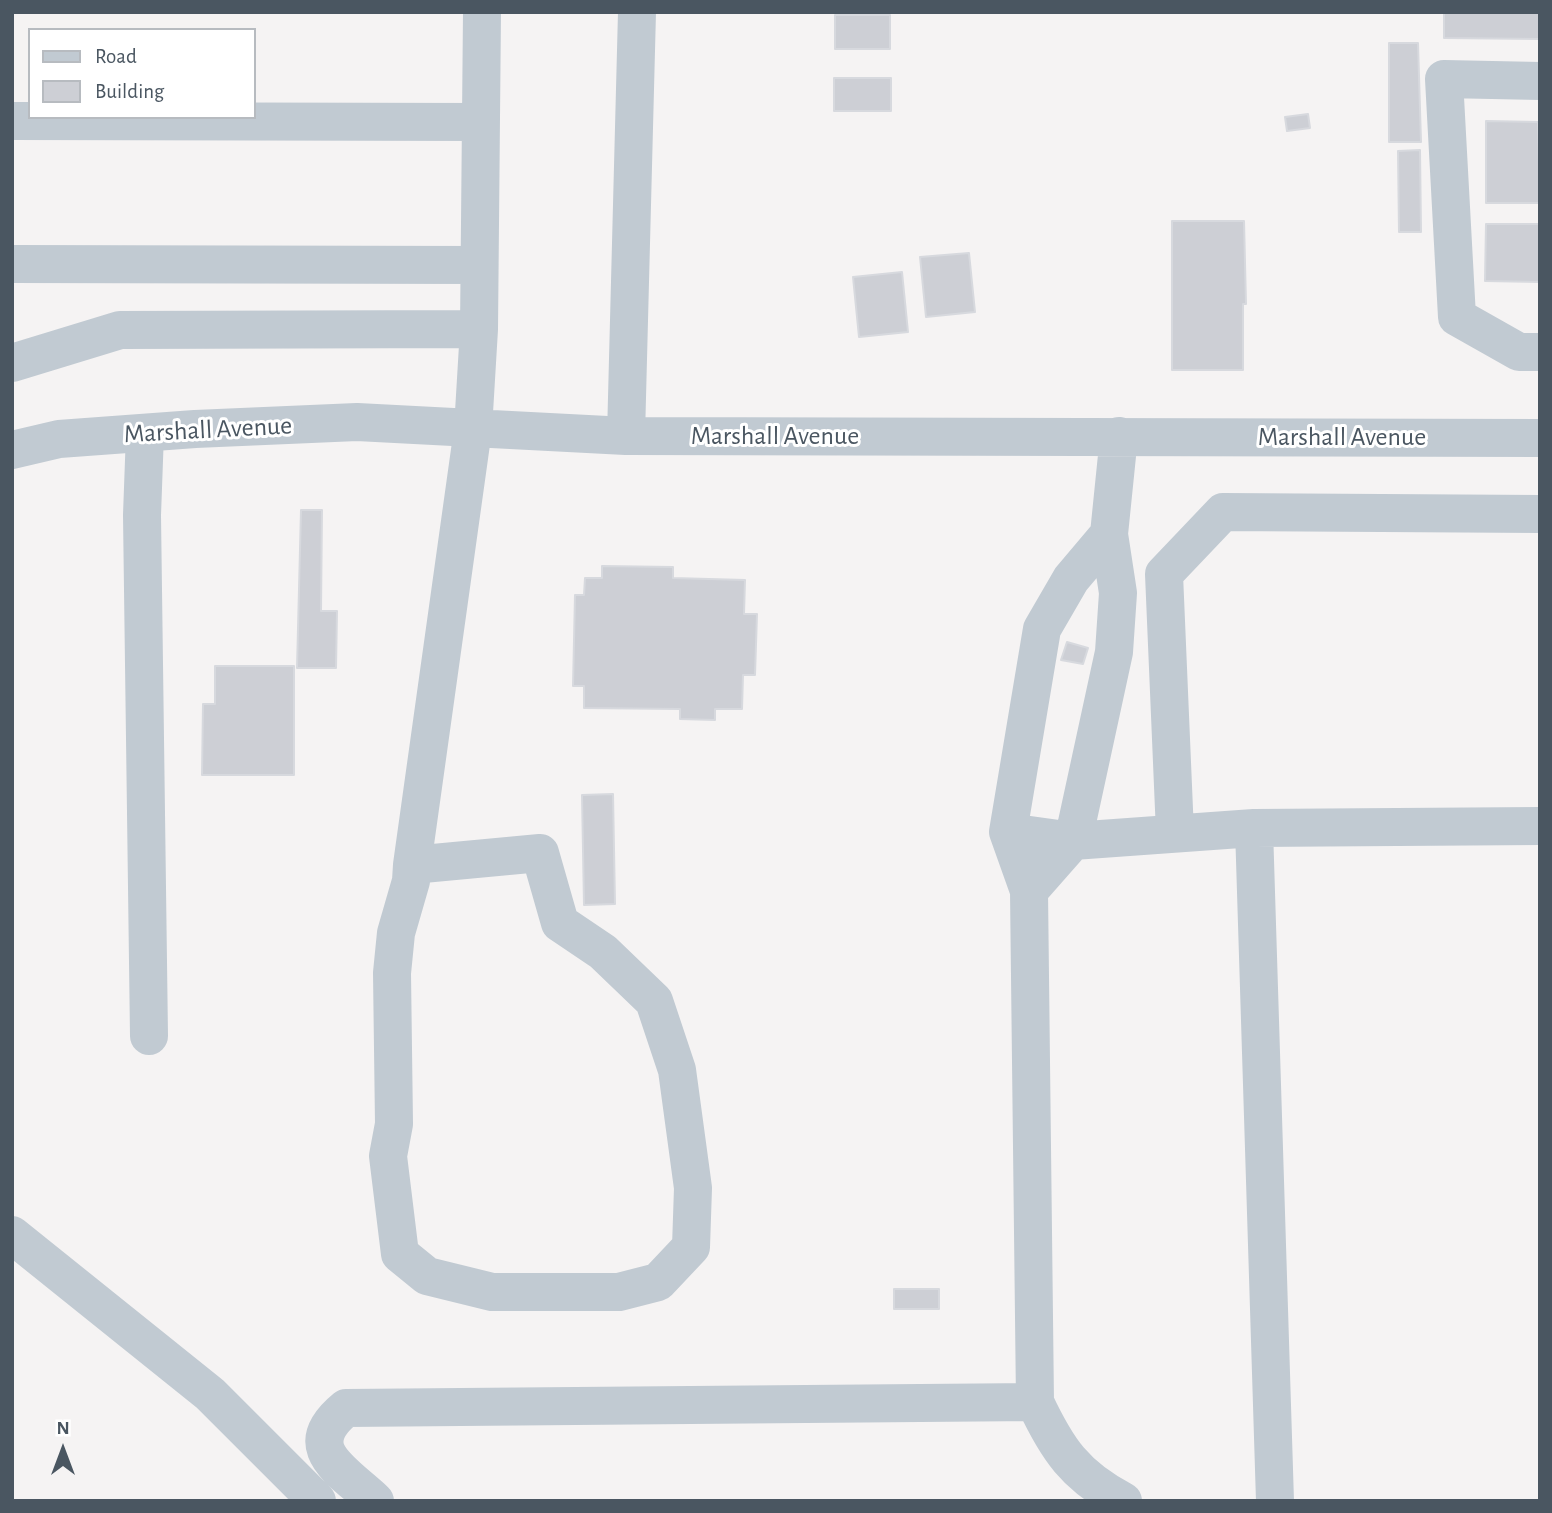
<!DOCTYPE html>
<style>
body{margin:0}
#map{position:relative;width:1552px;height:1513px;overflow:hidden;background:#f5f3f3;font-family:"Alegreya Sans",sans-serif}
canvas{display:block}
.frame{position:absolute;inset:0;border:14px solid #4a5661;pointer-events:none}
.legend{position:absolute;left:28px;top:28px;width:228px;height:91px;box-sizing:border-box;background:#fff;border:2px solid #b7bbc0;margin:0;padding:9px 12px;list-style:none;font-size:21px;color:#4a5661}
.legend li{display:flex;align-items:center;gap:14px;height:35px}
.legend b{width:35px;border:2px solid #b7bbc0}
.north{position:absolute;left:28px;top:1415px;width:70px;height:70px;-webkit-text-stroke:5px #fff;paint-order:stroke;rotate:0deg;font-size:19px;font-weight:700;line-height:28px;text-align:center;color:#4a5661}
.north::after{content:'';display:block;margin:auto;width:24px;height:32px;background:#4a5661;clip-path:polygon(50% 0,100% 100%,50% 72%,0 100%)}
</style>
<div id="map">
<canvas width="1552" height="1513"></canvas>
<div class="frame"></div>
<ul class="legend">
<li><b style="height:9px;background:#c1cad2"></b>Road</li>
<li><b style="height:19px;background:#cdcfd5"></b>Building</li>
</ul>
<div class="north">N</div>
</div>
<script>
const c = document.querySelector('canvas').getContext('2d');
c.lineJoin = 'round';
function fillPath(path, color) { c.fillStyle = color; c.fill(path, 'evenodd'); }
function stroke(path, color, width, dash) { c.strokeStyle = color; c.lineWidth = width; c.lineCap = dash ? 'butt' : 'round'; c.setLineDash(dash || []); c.stroke(path); }
function label(font, color, halo, rows, align = 'center') {
  c.font = font + ' "Alegreya Sans",sans-serif'; c.lineWidth = 6; c.setLineDash([]); c.textBaseline = 'middle'; c.strokeStyle = halo; c.fillStyle = color; for (const [text, x, y, turn = 0] of rows) {
    c.save(); c.translate(x, y); c.rotate((+turn || 0) * Math.PI / 180); c.textAlign = isNaN(turn) ? turn : align; if (halo) c.strokeText(text, 0, 0); c.fillText(text, 0, 0); c.restore();
  }
}
const building = new Path2D(`
 M1444,12H1540V39L1444,38Z
 M835,15H890V49H835Z
 M1389,43H1418L1421,142H1389Z
 M834,78H891V111H834Z
 M1308,114L1310,128L1287,131L1285,117Z
 M1486,121L1538,122L1540,203H1486Z
 M1420,150L1421,232H1399L1398,151Z
 M1172,221H1244L1246,304H1243V370H1172Z
 M1486,224H1540V282L1485,281Z
 M969,253L975,312L926,317L920,257Z
 M902,272L908,332L859,337L853,277Z
 M301,510H322L321,611H337L336,668H297Z
 M602,566L673,567V578L745,580L744,614H757L755,675H743L742,709H715V720L680,719V709L584,708V686H573L575,595H584L585,578H602Z
 M1067,642L1088,648L1083,664L1061,660Z
 M215,666H294V775H202L203,704H215Z
 M613,794L615,904L584,905L582,795Z
 M894,1289H939V1309H894Z`);
const minor = new Path2D(`
 M1540,81L1444,79L1457,317L1519,352H1540
 M12,121L481,122
 M12,264L479,265
 M479,329L482,12
 M12,363L120,330L479,329L473,429L412,865L411,881L396,933L392,973L394,1124L388,1156L400,1254L427,1276L492,1292H619L658,1282L691,1247L693,1188L677,1070L654,1001L603,952L560,923L540,853L412,865
 M145,433L142,515L149,1036
 M626,436L637,12
 M12,450L59,439L195,429L357,422L626,436L1540,438
 M1109,534L1071,579L1042,629L1008,832L1029,891L1035,1402C1057,1449 1075,1476 1123,1501
 M1254,828L1275,1501
 M1008,832L1073,841L1254,828L1540,826
 M1175,833L1164,574L1223,512L1540,514
 M1029,891L1073,841L1114,652L1118,593L1109,534L1119,436
 M12,1235L210,1394L317,1501
 M375,1501C342,1470 297,1448 346,1408L1035,1402`);
const streetNames = [
 ["Marshall Avenue",208,430,-3],
 ["Marshall Avenue",775,436],
 ["Marshall Avenue",1342,437]
];
fillPath(building, '#cdcfd5');
stroke(building, '#d7d9de', 2);
stroke(minor, '#c1cad2', 38);
label('26px', '#4a5661', '#fff', streetNames);
</script>
